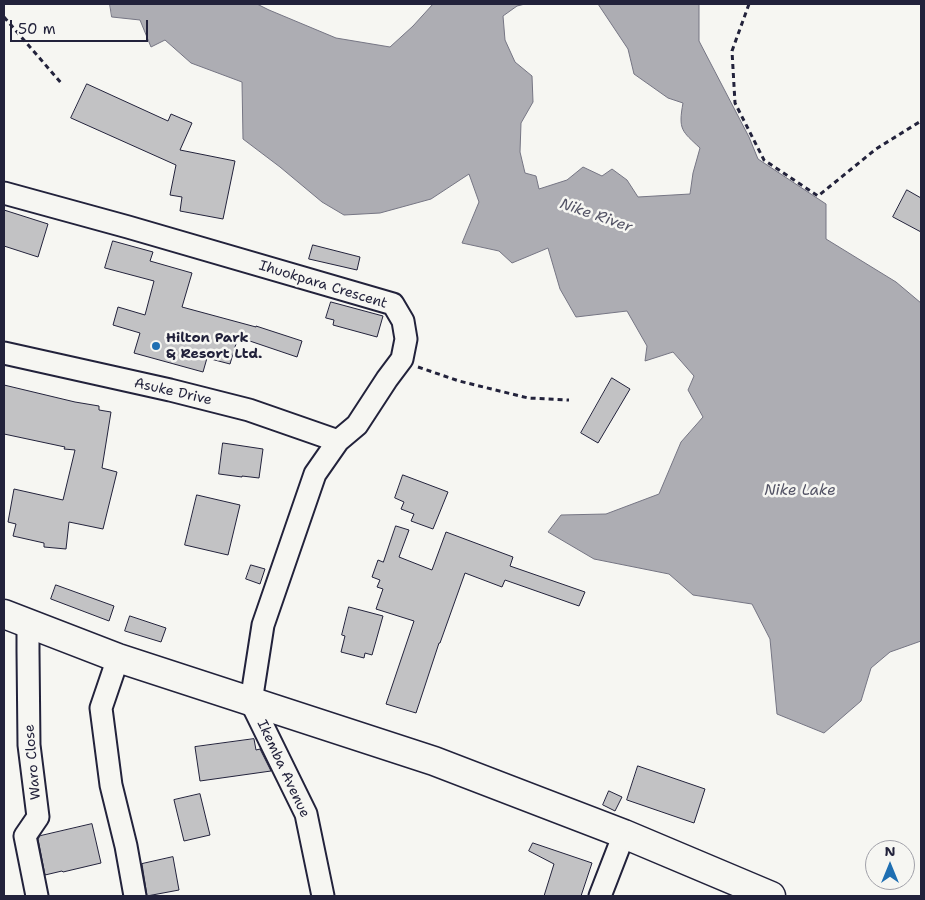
<!DOCTYPE html>
<style>
body{margin:0}
#map{position:relative;width:925px;height:900px;overflow:hidden;background:#f6f6f2;font-family:"Shantell Sans",sans-serif}
canvas{display:block}
.frame{position:absolute;inset:0;border:5px solid #22223b;pointer-events:none}
.north{position:absolute;left:865px;top:840px;width:50px;height:50px;box-sizing:border-box;background:#f6f6f2;border:1px solid #a1a1a9;border-radius:50%;rotate:0deg;font-size:14px;font-weight:700;line-height:20px;text-align:center;color:#22223b}
.north::after{content:'';display:block;margin:auto;width:18px;height:22px;background:#1f6fb2;clip-path:polygon(50% 0,100% 100%,50% 72%,0 100%)}
.scale{position:absolute;left:10px;top:20px;width:138px;height:22px;box-sizing:border-box;border:2px solid #22223b;border-top:0;padding-left:6px;font-size:15px;line-height:18px;white-space:nowrap;color:#22223b;-webkit-text-stroke:4px #f6f6f2;paint-order:stroke}
</style>
<div id="map">
<canvas width="925" height="900"></canvas>
<div class="frame"></div>
<div class="north">N</div>
<div class="scale">50 m</div>
</div>
<script>
const c = document.querySelector('canvas').getContext('2d');
c.lineJoin = 'round';
function fillPath(path, color) { c.fillStyle = color; c.fill(path, 'evenodd'); }
function stroke(path, color, width, dash) { c.strokeStyle = color; c.lineWidth = width; c.lineCap = dash ? 'butt' : 'round'; c.setLineDash(dash || []); c.stroke(path); }
function label(font, color, halo, rows, align = 'center') {
  c.font = font + ' "Shantell Sans",sans-serif'; c.lineWidth = 5; c.setLineDash([]); c.textBaseline = 'middle'; c.strokeStyle = halo; c.fillStyle = color; for (const [text, x, y, turn = 0] of rows) {
    c.save(); c.translate(x, y); c.rotate((+turn || 0) * Math.PI / 180); c.textAlign = isNaN(turn) ? turn : align; if (halo) c.strokeText(text, 0, 0); c.fillText(text, 0, 0); c.restore();
  }
}
const water = new Path2D(`
 M110,4H257L269,10L336,38L390,47L413,26L433,4H525L517,6L503,16L505,40L515,62L532,76L533,102L521,123L520,152L525,173L536,176L539,189L567,180L583,167L602,176L612,169L627,180L638,197L690,194L693,173L700,148C682,131 678,130 683,103L668,98L634,74L628,49L598,4H699V41L749,137L758,159L826,204V239L896,282L921,303V641L890,652L871,668L861,701L824,733L777,714L770,639L752,604L693,595L669,574L594,559L548,532L561,515L606,514L659,494L681,442L703,417L688,390L694,376L673,352L645,361L647,346L627,311L576,317L560,289L548,248L512,263L499,251L462,243L479,202L469,174L431,199L380,213L344,215L322,202L280,167L243,139L242,82L191,63L165,40L151,47L140,20L112,17Z`);
const building = new Path2D(`
 M87,84L168,121L171,114L192,123L180,150L235,161L223,219L180,211L182,197L170,195L176,165L71,118Z
 M907,190L921,198V232L893,217Z
 M4,210L48,224L38,257L4,246Z
 M113,241L153,252L150,261L192,273L182,307L256,327V326L302,341L297,357L238,337L230,364L207,358L203,372L134,353L140,333L113,325L118,307L145,315L154,281L105,268Z
 M313,245L360,257L357,270L309,259Z
 M331,302L383,316L377,337L333,325L334,320L326,318Z
 M612,378L630,389L598,443L581,433Z
 M4,385L75,402L99,406V410L111,412L102,468L117,472L103,529L69,522L66,549L44,547V543L13,536L16,524L8,522L14,489L63,500L75,450L64,449L65,447L4,434Z
 M223,443L263,449L259,478L242,476V477L219,474Z
 M403,475L448,492L433,529L411,521L414,514L401,509L404,502L395,498Z
 M197,495L240,505L228,555L185,545Z
 M396,526L409,530L399,557L432,570L446,532L513,557L510,566L585,592L579,606L505,580L502,587L465,573L440,643H439L416,713L386,704L414,621L376,609L383,589L377,587L380,580L372,577L378,560L383,562Z
 M251,565L265,569L260,584L246,579Z
 M56,585L114,606L109,621L51,599Z
 M349,607L383,616L372,655L365,653L364,658L341,652L345,636L342,635Z
 M130,616L166,628L161,642L125,631Z
 M254,739L256,750L260,749L271,771L200,781L195,747Z
 M638,766L705,789L694,823L627,800Z
 M609,791L622,797L615,811L603,805Z
 M200,794L210,835L184,841L174,800Z
 M92,824L101,863L63,872L62,871L45,875L38,839L40,836Z
 M533,843L592,863L581,896H544L554,864L529,851Z
 M173,857L179,890L147,896L142,864Z`);
const path = new Path2D(`
 M749,4L732,51L735,103L764,160L818,196L876,149L921,121
 M4,17L62,84
 M418,367L459,381L528,398L569,400`);
const minor = new Path2D(`
 M4,193L128,227L393,304L403,321L406,339L402,359L387,379L357,425L338,441L315,474L263,625L251,702L306,814L323,896
 M4,353L170,390L249,410L338,441
 M28,623V651L29,745L38,817L25,836L37,896
 M118,658L101,708L111,785L126,846L135,896
 M600,896L624,834`);
const tertiary = new Path2D(`
 M4,614L118,658L434,761L624,834L771,896`);
const markers = [
 [156,346,5,"#1f6fb2"]
];
const streetNames = [
 ["Ihuokpara Crescent",323,285,17],
 ["Asuke Drive",173,392,13],
 ["Waro Close",33,762,-95],
 ["Ikemba Avenue",283,769,65]
];
const poiNames = [
 ["Hilton Park",166,338],
 ["& Resort Ltd.",166,354]
];
const waterNames = [
 ["Nike River",596,216,19],
 ["Nike Lake",800,491]
];
fillPath(water, '#adadb3');
stroke(water, '#757583', 1);
fillPath(building, '#c2c2c4');
stroke(building, '#22223b', 1);
stroke(minor, '#22223b', 25);
stroke(tertiary, '#22223b', 31);
stroke(path, '#22223b', 3, [5, 4]);
stroke(minor, '#f6f6f2', 21);
stroke(tertiary, '#f6f6f2', 28);
for (const [x, y, r, color] of markers) { const dot = new Path2D(); dot.arc(x, y, r, 0, 2 * Math.PI); c.fillStyle = color; c.fill(dot); stroke(dot, '#f6f6f2', 2); }
label('14px', '#22223b', '#f6f6f2', streetNames);
label('bold 14px', '#22223b', '#f6f6f2', poiNames, 'left');
label('italic 15px', '#535365', '#f6f6f2', waterNames);
</script>
